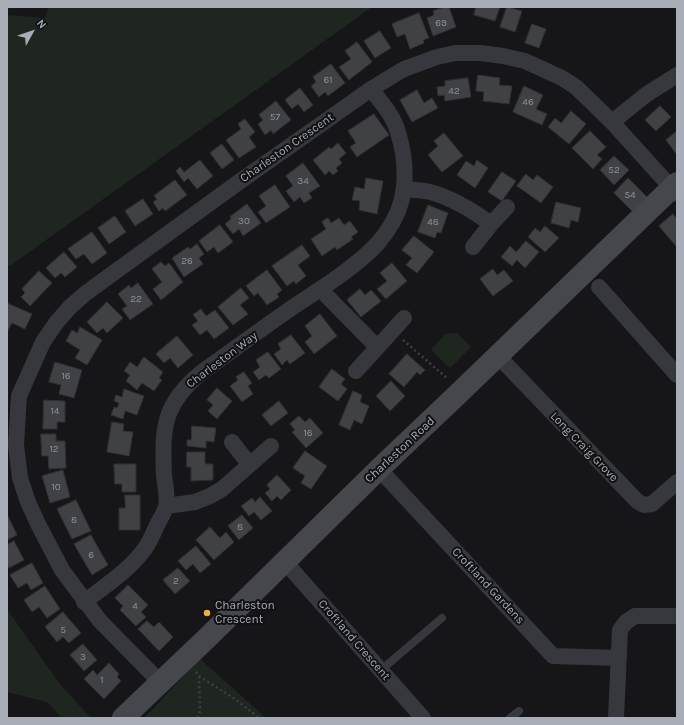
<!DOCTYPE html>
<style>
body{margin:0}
#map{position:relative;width:684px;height:725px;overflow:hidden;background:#161618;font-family:Karla,sans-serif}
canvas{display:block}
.frame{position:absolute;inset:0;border:8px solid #a8adb8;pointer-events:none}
.north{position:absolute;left:12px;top:12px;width:40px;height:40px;-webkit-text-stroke:3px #111113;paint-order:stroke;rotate:50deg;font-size:11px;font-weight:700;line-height:16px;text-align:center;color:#a8adb8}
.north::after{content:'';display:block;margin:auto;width:14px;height:18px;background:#a8adb8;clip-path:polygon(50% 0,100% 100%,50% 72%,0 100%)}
</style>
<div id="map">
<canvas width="684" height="725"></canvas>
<div class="frame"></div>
<div class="north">N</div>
</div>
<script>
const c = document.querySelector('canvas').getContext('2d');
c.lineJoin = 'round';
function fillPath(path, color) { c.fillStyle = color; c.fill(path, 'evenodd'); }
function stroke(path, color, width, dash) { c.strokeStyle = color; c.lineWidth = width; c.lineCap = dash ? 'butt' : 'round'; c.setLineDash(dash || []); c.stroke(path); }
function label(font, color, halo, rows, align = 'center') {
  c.font = font + ' Karla,sans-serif'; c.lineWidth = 4; c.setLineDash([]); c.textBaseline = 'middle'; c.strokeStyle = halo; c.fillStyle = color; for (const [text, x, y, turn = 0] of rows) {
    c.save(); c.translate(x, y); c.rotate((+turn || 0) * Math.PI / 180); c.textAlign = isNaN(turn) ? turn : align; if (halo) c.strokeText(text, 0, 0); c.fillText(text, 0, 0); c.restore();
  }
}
const green = new Path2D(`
 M49,7H372L11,265L7,266V15L45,18Z
 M457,333L471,347L450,368L431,350L445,334Z
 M7,609L59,683L91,718H62L47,702L7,692Z
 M200,659L266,718H144Z`);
const building = new Path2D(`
 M445,7H449L456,27L433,36L427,18L434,15L433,11Z
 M476,7H500L495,21L474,15Z
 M507,7L522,11L515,32L500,27Z
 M419,13L429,38L423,40L424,43L410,49L405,34L397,37L392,24Z
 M532,24L546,29L539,48L525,43Z
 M380,31L391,48L375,58L364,41Z
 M357,42L372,62L349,80L339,67L351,59L345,51Z
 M331,64L345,83L328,96L325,92L319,97L311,86L316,82L313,77Z
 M478,75L500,78L499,85L512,86L509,104L483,101L484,92L476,91Z
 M468,78L471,97L445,101L444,95L438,96L437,87L445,86V81Z
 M524,86L543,95L536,109L547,114L542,125L513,112Z
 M300,88L313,105L304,112L298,104L292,109L285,100Z
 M417,90L424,103L432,98L438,108L412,122L400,100Z
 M276,101L291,120L273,134L271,130L265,135L258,124L263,120L259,115Z
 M660,106L671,117L656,131L645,120Z
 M571,111L586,124L569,144L548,127L555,118L561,123Z
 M374,114L389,135L357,157L350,147L356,143L348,131Z
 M245,119L255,132L249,137L256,147L239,158L226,140L241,129L238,124Z
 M590,131L606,147L597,155L602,159L593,169L572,148Z
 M677,131V155L666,140Z
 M444,133L463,156L442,172L428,155L438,146L434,141Z
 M338,143L346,153L339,159L342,163L336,168L338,171L333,175L329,171L325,175L313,160L329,147L331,149Z
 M222,144L234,160L222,169L210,153Z
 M614,156L629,170L614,185L600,170Z
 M200,160L213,176L197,189L188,178L184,182L176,171L180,167L184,172Z
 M477,160L488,168L475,188L457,175L466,161L474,166Z
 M303,163L320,186L309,193L312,198L304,203L300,197L294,202L286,191L293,186L286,176Z
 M502,172L516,181L502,201L488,192Z
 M526,174L533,180L537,175L553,187L541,203L517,186Z
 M366,178L383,181L377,214L359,210L360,201L352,200L355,187L364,189Z
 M628,178L647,197L633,212L614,193Z
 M175,180L187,195L165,211L163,208L159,211L153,202L157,199L154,196Z
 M275,185L290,207L266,223L258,212L266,206L259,196Z
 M143,199L153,214L135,226L125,211Z
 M556,202L581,208L578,222L571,220L569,228L551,223Z
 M247,204L261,223L243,236L239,229L233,234L225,224L231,219L230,217Z
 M428,205L448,213L441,233L437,232L435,238L418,232Z
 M673,214L677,219L676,246L659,226Z
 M115,216L126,232L109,244L98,228Z
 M328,218L331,223L339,218L344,225L350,221L358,232L351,237L353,239L337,250L335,247L322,256L311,239L326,229L322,222Z
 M220,225L233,242L218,253L214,247L207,252L199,241Z
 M545,226L559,238L545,252L528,237L535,228L540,232Z
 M92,232L107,253L92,264L84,254L76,259L68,249Z
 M414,236L434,252L417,273L406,265L412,258L402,250Z
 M526,241L539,252L525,268L517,260L512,266L501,257L510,246L516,252Z
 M197,244L204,254L199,258L203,264L184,277L172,258L188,247L190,249Z
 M302,245L310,256L298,265L306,276L296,284L294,281L287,286L272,266Z
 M64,252L77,267L65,277L61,273L55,278L46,268Z
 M161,262L165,266L169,263L183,282L161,300L153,289L162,282L152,269Z
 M392,263L407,281L386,299L377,289L387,281L380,273Z
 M493,269L497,275L504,270L513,281L493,296L480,279Z
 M267,270L282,290L277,294L279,297L267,305L258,293L254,296L246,286Z
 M39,271L52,283L30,306L21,297L25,293L22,289Z
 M138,283L153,304L130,320L122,309L127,306L118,294L129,285L131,288Z
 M241,288L249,298L240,305L248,314L233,325L218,307Z
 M360,289L365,295L371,290L381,301L361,317L347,300Z
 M107,302L123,318L107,333L103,328L97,333L87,322Z
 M7,303L32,314L25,329L12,323L7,332Z
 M201,309L206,316L215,310L229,328L214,339L207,330L200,335L192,325L198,321L193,315Z
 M320,314L337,336L314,354L305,342L312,336L305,326Z
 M80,327L102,340L87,365L75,358L80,350L66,341L72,330L77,333Z
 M291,335L305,353L290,364L287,360L282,365L274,354L281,349L278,344Z
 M177,336L193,355L178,368L170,358L164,363L156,354Z
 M268,352L281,369L269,378L266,375L259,380L253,372L260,367L256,360Z
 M407,354L425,370L420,375L417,372L404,387L389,374Z
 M144,357L163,372L159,378L162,380L154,391L142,383L137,390L126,381L130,375L124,371L130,362L137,367Z
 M55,362L82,370L74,398L59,394L61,385L49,382Z
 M332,369L345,379L341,384L347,389L338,401L319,387Z
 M244,372L252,383L248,386L253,394L242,402L230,386L238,380L236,377Z
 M391,381L405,396L390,411L376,396Z
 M217,388L232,401L217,419L208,411L213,405L207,400Z
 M124,389L144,396L137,415L125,411L123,419L111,415L114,407L117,408L119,403L114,401L116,395L122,397Z
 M353,391L362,395L360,402L369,406L362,424L354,420L350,430L339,425Z
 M44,400L65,401V422H57V429H43Z
 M279,401L288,413L271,426L262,415Z
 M299,416L305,422L310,418L323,433L306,448L292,432L295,430L290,424Z
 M112,422L124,424L123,431L133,432L129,456L107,452Z
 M192,426L216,428L214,442L206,441V448L187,446V440H191Z
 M41,434H56V441H65L66,468L49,469L48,456H42Z
 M305,451L327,466L311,489L301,483L305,476L293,468Z
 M187,452H205V464H213V480L191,481V467H187Z
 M114,464H136V492H122V484H115Z
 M63,470L70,497L50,503L42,476Z
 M277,475L291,490L281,500L277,496L272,501L265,493L270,489L267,485Z
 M125,495H140V530H119V508H125Z
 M260,497L272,511L261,520L254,512L249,516L241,506L252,498L255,502Z
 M76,500L91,531L72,539L57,509Z
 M7,514L17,535L7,540Z
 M242,515L253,528L239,540L228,526Z
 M210,527L220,538L226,532L234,542L214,560L196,540Z
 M91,535L108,565L92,575L74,544Z
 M14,541L24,560L9,568L7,564V545Z
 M196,546L211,564L200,573L193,564L186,570L178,561Z
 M32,563L43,583L31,590L27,583L18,588L10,575Z
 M178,568L190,581L175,594L163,580Z
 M128,585L148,605L141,612L146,617L136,626L120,610L123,606L115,598Z
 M45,586L60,609L47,618L39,607L32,612L24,600Z
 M63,612L81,633L69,643L63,637L57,642L45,627Z
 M147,621L154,627L159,622L173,637L159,651L138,629Z
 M83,644L97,660L84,671L70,655Z
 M109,663L119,674L117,677L121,681L104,699L84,679L93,670L97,675Z`);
const path = new Path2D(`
 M403,340L448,379
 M196,672L199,676L235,699L259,718
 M198,718L200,711L199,677`);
const lane = new Path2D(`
 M381,670L442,618
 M510,718L519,711`);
const street = new Path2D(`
 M612,122L647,94L677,75
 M405,189C413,190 422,190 430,192C453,198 472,210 491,224
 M473,247L491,224L507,207
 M599,287L677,375
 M320,289L377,347
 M498,356L637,501L644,505L652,504L677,482
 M356,371L404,318
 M232,442L249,464
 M379,469L553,656L619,658
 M166,506L195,502L210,496L222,489L271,446
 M285,562L423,718
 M84,602C106,585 133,568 148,544C151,538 154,532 157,525C160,519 165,512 166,506C168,498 165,484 164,475C162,427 163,404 202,372C233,350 264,327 296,305C322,288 357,266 378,243C402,215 408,189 403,153C401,143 399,133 395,124C390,111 379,100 371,89
 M161,683L100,621L62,570L38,524L28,502L20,478L16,445L19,396L43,342L56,323L70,307L86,293L119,269L239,182L371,89L404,69L437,57L455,53H481L503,56L525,61L562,78L576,87L612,122L677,194
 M616,718L620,630L626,622L635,616H677`);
const secondary = new Path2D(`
 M123,718L206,639L379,469L457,395L677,183`);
const markers = [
 [207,613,4,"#f2b134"]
];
const numberNames = [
 ["69",441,23],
 ["61",328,80],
 ["42",454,91],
 ["46",528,102],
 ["57",275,117],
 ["52",614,170],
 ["34",303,181],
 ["54",630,195],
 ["30",244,221],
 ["48",433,222],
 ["26",187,261],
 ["22",136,299],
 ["16",66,376],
 ["14",55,411],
 ["16",308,433],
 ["12",54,449],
 ["10",56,487],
 ["8",74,520],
 ["8",240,527],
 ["6",91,555],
 ["2",176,581],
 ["4",135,606],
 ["5",63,630],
 ["3",83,657],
 ["1",102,680]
];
const streetNames = [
 ["Charleston Crescent",287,148,-35],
 ["Charleston Way",222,360,-37],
 ["Long Craig Grove",584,447,46],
 ["Charleston Road",400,450,-43],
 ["Croftland Gardens",488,586,47],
 ["Croftland Crescent",354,640,49]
];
const poiNames = [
 ["Charleston",215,606],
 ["Crescent",215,620]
];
fillPath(green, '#1e261f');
fillPath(building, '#404145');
stroke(building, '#303034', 1);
stroke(path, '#3d3f44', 2.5, [2, 3]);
stroke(lane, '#37383d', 8);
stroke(street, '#37383d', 16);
stroke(secondary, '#45474d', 22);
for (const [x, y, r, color] of markers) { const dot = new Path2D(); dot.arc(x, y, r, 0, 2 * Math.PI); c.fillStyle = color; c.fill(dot); stroke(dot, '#111113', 1.5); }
label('10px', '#8e929b', null, numberNames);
label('12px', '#a8adb8', '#111113', streetNames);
label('12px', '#a8adb8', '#111113', poiNames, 'left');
</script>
